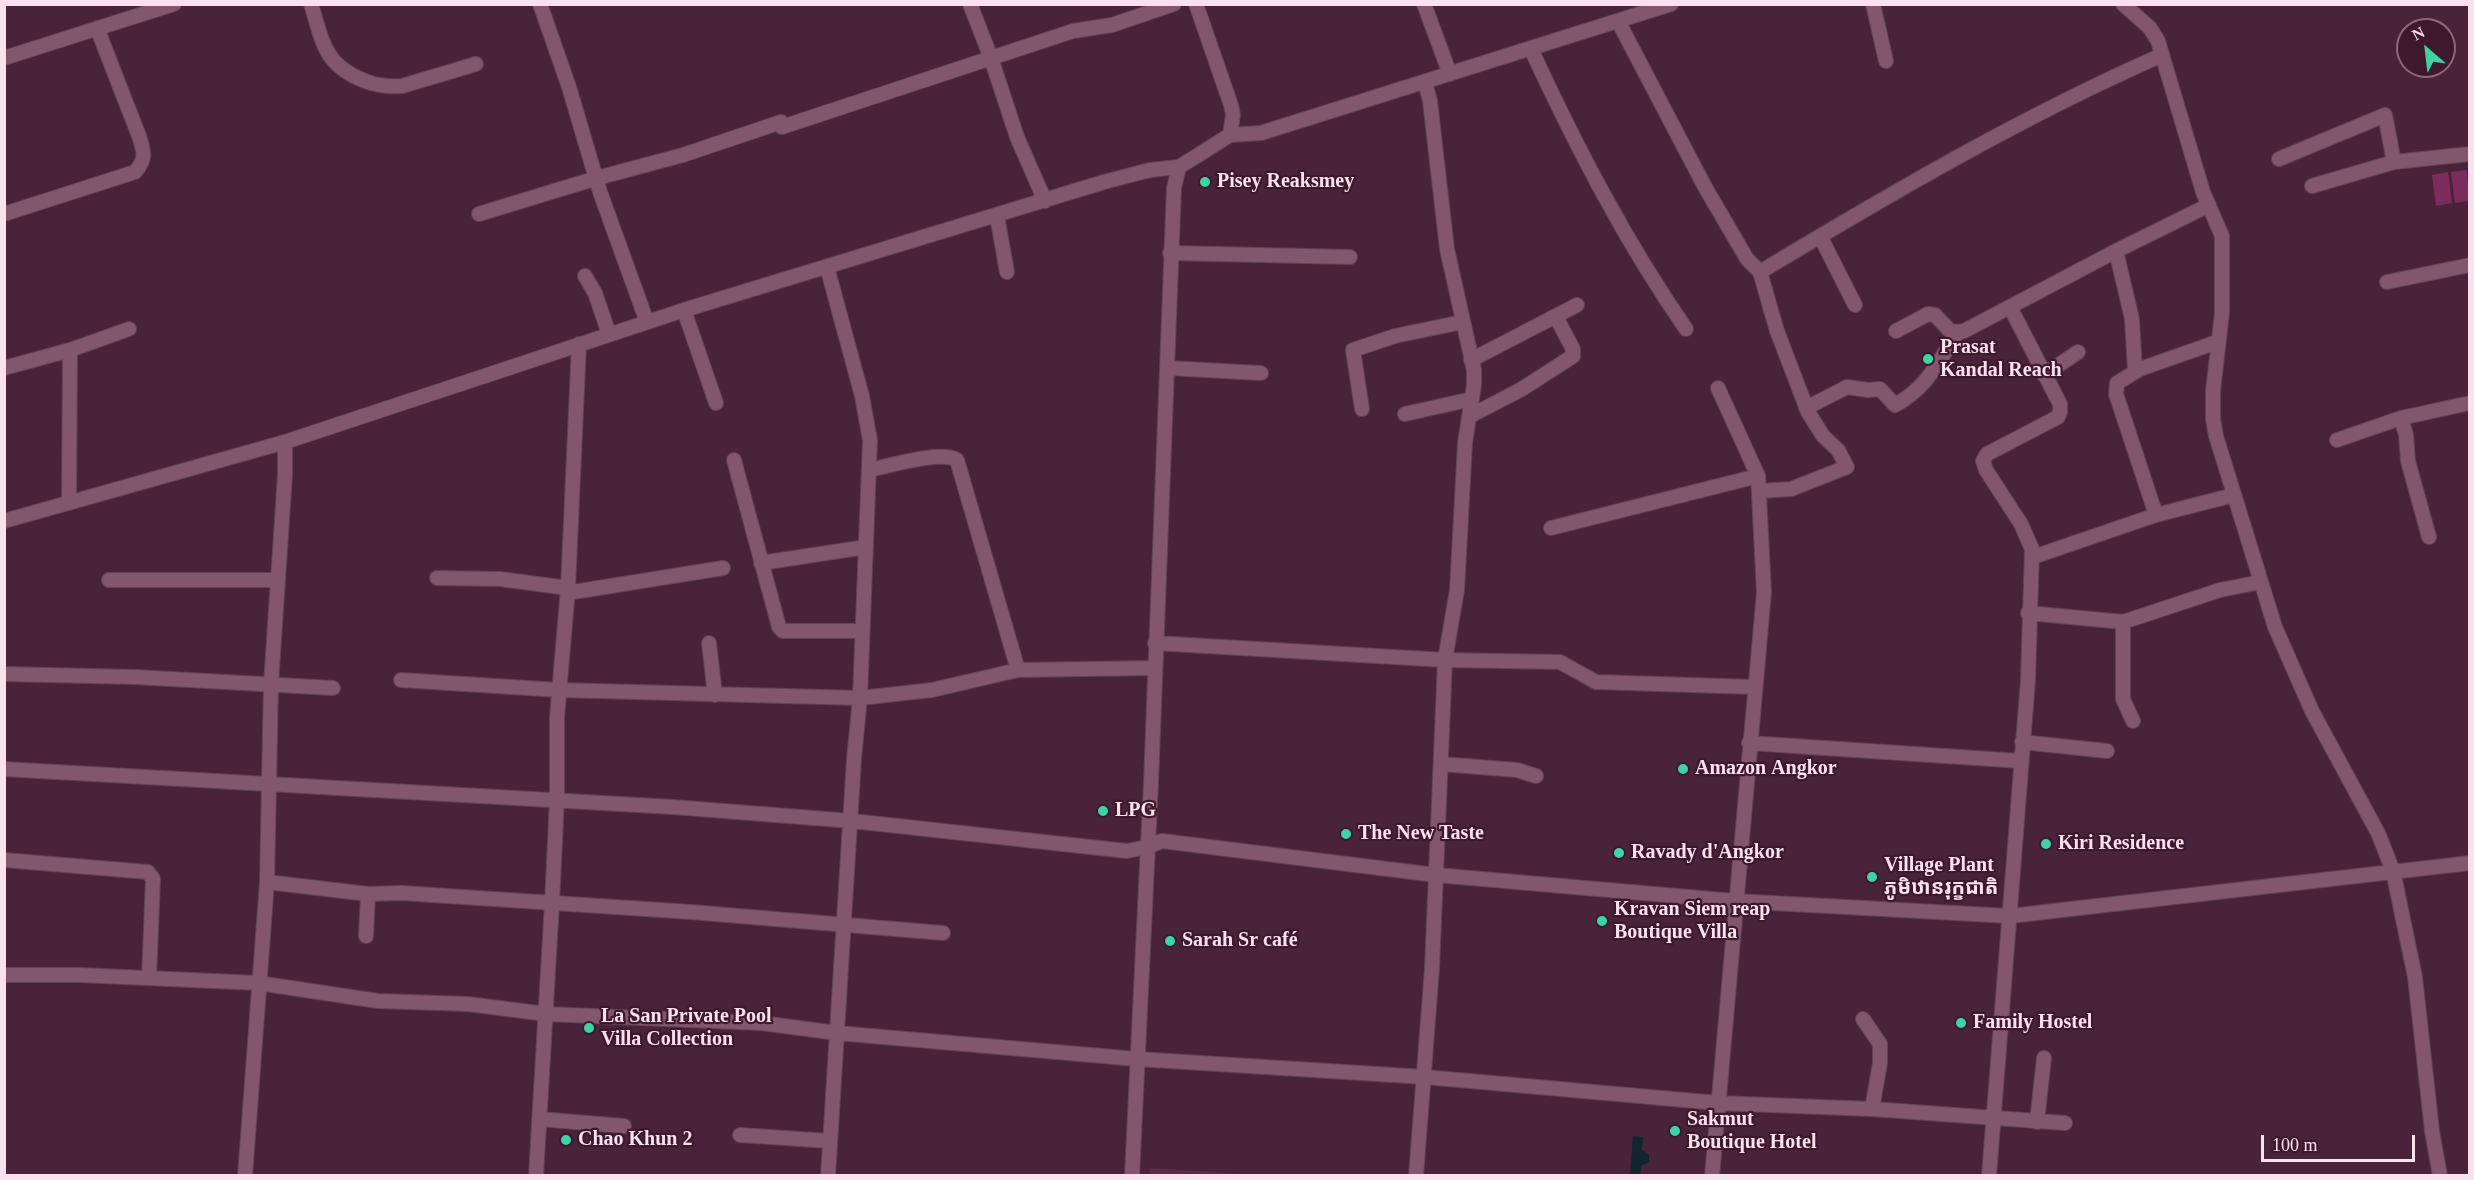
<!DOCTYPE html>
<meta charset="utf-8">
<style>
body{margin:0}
#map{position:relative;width:2474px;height:1180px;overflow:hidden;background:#492339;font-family:"Times New Roman",serif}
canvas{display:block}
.frame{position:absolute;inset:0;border:6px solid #fbe1ee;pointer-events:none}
.north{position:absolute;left:2396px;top:18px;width:60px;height:60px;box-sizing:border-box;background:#3e192e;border:2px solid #8a697b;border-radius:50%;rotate:332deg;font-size:16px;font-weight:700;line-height:24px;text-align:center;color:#fbe1ee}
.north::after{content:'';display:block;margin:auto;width:21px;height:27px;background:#3dd4a3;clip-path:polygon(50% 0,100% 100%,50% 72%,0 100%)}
.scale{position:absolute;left:2261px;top:1135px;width:154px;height:27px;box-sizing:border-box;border:3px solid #fbe1ee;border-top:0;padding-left:8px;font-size:18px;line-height:21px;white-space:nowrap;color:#fbe1ee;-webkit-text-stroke:4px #3e192e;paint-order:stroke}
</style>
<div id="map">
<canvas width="2474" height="1180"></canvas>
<div class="frame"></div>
<div class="north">N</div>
<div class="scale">100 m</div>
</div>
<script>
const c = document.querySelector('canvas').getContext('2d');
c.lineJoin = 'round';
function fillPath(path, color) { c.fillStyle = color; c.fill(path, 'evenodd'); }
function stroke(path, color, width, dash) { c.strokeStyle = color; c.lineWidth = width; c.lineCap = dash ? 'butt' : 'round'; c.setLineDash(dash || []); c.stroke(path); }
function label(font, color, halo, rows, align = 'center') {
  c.font = font + ' "Times New Roman","Noto Sans Khmer",serif'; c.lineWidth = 4.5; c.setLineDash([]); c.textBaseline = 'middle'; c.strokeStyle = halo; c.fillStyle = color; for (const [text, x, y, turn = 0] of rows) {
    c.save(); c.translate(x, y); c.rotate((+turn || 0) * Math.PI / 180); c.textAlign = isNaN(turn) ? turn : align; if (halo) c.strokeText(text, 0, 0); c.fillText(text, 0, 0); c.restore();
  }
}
const built = new Path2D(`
 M1150,1168L1258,1175H1149Z`);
const green = new Path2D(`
 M2467,170L2469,201L2455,203L2451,172Z
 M2448,172L2452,203L2436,206L2432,175Z`);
const water = new Path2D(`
 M1633,1136L1643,1137L1642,1150L1649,1155V1162L1641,1166L1640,1175H1630Z`);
const minor = new Path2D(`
 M311,4C323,43 324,65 365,81C378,86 388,87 402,86L476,64
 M540,4L569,87L600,192L647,322
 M970,4L991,58L1017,137L1045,201
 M1424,4L1450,74
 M1873,4L1886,61
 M2123,4L2150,28L2158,41L2203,192L2222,236V313L2213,391V419L2216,436L2275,627L2312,711L2378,833L2393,871L2415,977L2432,1131L2440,1176
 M1618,21L1705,187L1747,259L1760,272L1777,331L1808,412L1823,436L1838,450L1847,467L1791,489L1759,491
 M1531,49C1576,146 1625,241 1686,329
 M4,58L174,4
 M782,127L1073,31L1112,25L1174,4
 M1230,135L1261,133L1671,4
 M2279,159L2385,115L2394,162
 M2312,186L2394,162L2470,154
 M4,214L135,172C147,158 144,152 139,136L97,28
 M479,214L597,178L683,155L781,122
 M997,216L1007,272
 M1820,236L1855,305
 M2116,251L2132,319L2135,371
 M1170,253L1350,257
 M827,267L862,396L870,440L860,698L854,759L828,1176
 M1760,272C1890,194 2023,116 2162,55
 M585,276L595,293L609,334
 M2387,282L2470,265
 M684,310L716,403
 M1896,331L1928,314L1935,315L1950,331L1958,332
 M1471,360L1577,305
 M4,368L70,350L129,329
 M1168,368L1261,373
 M2044,375L2078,352
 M1806,408L1847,387L1868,390L1880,389L1895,405C1928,387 1938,362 1958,332L1964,331L2116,251L2209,205
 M1362,409L1353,350L1395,336L1462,322
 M1405,414L1472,399
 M1470,416L1522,389L1573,356V349L1556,317
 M2401,418L2406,435L2408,461L2429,537
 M2337,440L2401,418L2470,403
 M734,460L779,627L783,631H862
 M869,470C889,466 941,450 957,460L1018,670
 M69,503L70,350
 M2156,515L2116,394L2117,383L2140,369L2217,342
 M4,521L285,442L684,310L1104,182L1150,170L1179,167
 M1551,528L1758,476
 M2033,557L2156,515L2234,495
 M761,563L866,547
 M437,578L500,579L568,588
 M109,580H278
 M567,593L723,568
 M2028,613L2123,622L2220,590L2261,582
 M2123,622V699L2133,721
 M709,643L715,695
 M1155,643L1445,660L1560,662L1596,682L1754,687
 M4,674L135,677L333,688
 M401,680L559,690L860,698L932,690L1018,670L1154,668
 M2022,742L2107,751
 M1749,743L2021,761
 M1441,764L1517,770L1536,776
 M4,769L673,807L852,821L1127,851L1147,847L1162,841L1436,875L1735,901L2010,916L2470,863
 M4,860L148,872L153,879L149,978
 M267,882L368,894L402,893L691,912L943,933
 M366,936L368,894
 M4,975H80L258,983L378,1001L468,1004L546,1014L761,1023L837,1033L1137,1059L1425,1077L1718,1103L1872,1109L2065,1123
 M1863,1019L1880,1044V1063L1872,1109
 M539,1119L624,1126
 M2037,1122L2044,1058
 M740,1135L830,1141
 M245,1176L267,882L271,684L285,475V442
 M536,1176L552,903L557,799V717L568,588L579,344
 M1132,1176L1151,783L1174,188L1179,167L1230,135L1233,115L1231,105L1196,4
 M1416,1176L1432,968L1445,660L1457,590L1465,443L1474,385V370L1447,249L1430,101L1425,82
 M1712,1176L1764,592L1758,476L1718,388
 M1989,1176L2028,680L2032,549L2021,524L1986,470L1983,461L1987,454L2058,417L2060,412V404L2010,307`);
const markers = [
 [1205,182,6,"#3dd4a3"],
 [1928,359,6,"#3dd4a3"],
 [1683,769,6,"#3dd4a3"],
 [1103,811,6,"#3dd4a3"],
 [1346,834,6,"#3dd4a3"],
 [2046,844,6,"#3dd4a3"],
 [1619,853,6,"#3dd4a3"],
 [1872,877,6,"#3dd4a3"],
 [1602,921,6,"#3dd4a3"],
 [1170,941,6,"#3dd4a3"],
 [1961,1023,6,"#3dd4a3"],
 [589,1028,6,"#3dd4a3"],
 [1675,1131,6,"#3dd4a3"],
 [566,1140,6,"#3dd4a3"]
];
const poiNames = [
 ["Pisey Reaksmey",1217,182],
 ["Prasat",1940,348],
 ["Kandal Reach",1940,371],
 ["Amazon Angkor",1695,769],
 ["LPG",1115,811],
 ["The New Taste",1358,834],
 ["Kiri Residence",2058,844],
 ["Ravady d'Angkor",1631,853],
 ["Village Plant",1884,866],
 ["ភូមិឋានរុក្ខជាតិ",1884,889],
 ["Kravan Siem reap",1614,910],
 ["Boutique Villa",1614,933],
 ["Sarah Sr café",1182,941],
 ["La San Private Pool",601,1017],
 ["Villa Collection",601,1040],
 ["Family Hostel",1973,1023],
 ["Sakmut",1687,1120],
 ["Boutique Hotel",1687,1143],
 ["Chao Khun 2",578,1140]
];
fillPath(built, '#5a2d47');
fillPath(green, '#7c2b5c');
fillPath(water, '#11252d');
stroke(minor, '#634256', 16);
stroke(minor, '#82576e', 14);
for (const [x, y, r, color] of markers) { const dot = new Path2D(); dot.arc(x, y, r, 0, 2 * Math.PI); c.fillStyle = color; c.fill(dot); stroke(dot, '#3e192e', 2); }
label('bold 20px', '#fbe1ee', '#3e192e', poiNames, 'left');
</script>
